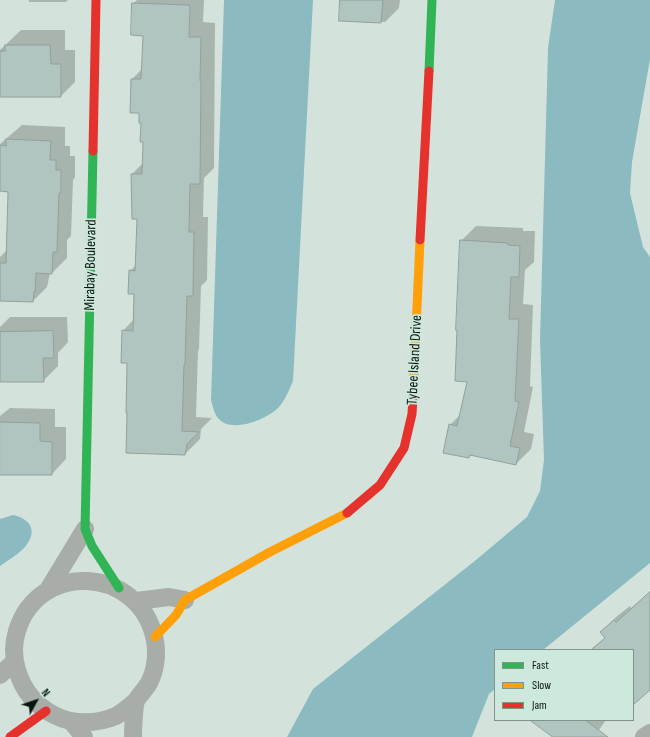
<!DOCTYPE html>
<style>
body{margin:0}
#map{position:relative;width:650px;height:737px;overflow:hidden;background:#d3e3db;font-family:"Sofia Sans Condensed",sans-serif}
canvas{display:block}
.legend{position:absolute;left:494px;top:649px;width:140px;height:72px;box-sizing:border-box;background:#cde9db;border:1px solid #7f948a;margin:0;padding:5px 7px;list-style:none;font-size:12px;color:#0b1510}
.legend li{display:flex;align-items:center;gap:8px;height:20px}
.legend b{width:20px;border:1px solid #7f948a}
.north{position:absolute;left:16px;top:681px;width:40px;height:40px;-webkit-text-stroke:3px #cde9db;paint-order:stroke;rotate:50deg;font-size:11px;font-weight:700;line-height:16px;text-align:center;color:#0b1510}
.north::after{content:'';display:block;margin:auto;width:14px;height:18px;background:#0b1510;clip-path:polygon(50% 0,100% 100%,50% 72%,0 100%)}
</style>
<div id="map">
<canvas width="650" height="737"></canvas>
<ul class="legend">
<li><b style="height:5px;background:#30b455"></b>Fast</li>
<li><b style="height:5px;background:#ff9f0a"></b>Slow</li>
<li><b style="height:5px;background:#e5322d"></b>Jam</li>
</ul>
<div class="north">N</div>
</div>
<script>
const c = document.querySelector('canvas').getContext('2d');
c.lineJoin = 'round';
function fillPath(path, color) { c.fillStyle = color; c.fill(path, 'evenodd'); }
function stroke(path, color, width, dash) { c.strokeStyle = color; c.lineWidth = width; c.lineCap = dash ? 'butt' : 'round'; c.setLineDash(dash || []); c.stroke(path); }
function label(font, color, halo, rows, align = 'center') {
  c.font = font + ' "Sofia Sans Condensed",sans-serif'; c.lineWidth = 3.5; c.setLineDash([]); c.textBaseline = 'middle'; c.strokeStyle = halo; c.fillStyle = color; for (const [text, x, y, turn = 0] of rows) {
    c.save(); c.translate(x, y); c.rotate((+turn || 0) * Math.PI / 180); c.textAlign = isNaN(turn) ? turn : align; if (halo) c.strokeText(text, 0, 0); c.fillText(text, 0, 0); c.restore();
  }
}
const water = new Path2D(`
 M224,0H313L293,381C289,390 285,401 278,408C266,420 230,434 218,418C214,414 213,406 211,400Z
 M555,0H650V59L632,162L630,193L643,247L650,257V563L543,650H495V689L489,694L472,737H287L313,689L476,560L527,517L540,491L544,460L540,340L548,48Z
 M13,515C31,519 38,531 25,547C19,554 8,560 0,566V519Z`);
const shadow = new Path2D(`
 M29,0H68L66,2H29Z
 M137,0H204L203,22L215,23L214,168L204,178L203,217H208L207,280L201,286L199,349L198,351L196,417L212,418L201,429L200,439L185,454L128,362L123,331L134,319L135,293L130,271L137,264L138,218L132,174L143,163L144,141L142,122L132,79L143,68L144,35L133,4Z
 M342,0H400L399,8L385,22L341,20Z
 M21,30H65V50H75V82L61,96H0V50Z
 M22,125L65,127V146H70V156H75V177L73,180L71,236L67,240V258L52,273H50L47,287L33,301L0,300V257L7,250L9,191L0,190V144Z
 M476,226L523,228V231H535L534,262L525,270L523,304L533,305L530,386L533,387L524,432L534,434L531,449L516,464L472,454L469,457L450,425L461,414L468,381L461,241Z
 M10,317H67L68,342L58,353V366L43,381H0V327Z
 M10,408L55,409V427H66V459L52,474H0V416Z
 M650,592V689L633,701V650H590L606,637L601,632L616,617L630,606L631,608Z
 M531,720H606L594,737H554Z`);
const building = new Path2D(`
 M340,0H383L381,23L339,21Z
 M132,3L188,5L190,6L189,37H201L200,81H201L200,184H190L189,232H194L193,296H187L185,365H184L182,431L199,432L187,444L185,455L126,453L127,413H126L127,363H121L122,330L133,331L134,294H128L129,270L135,271L137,219H132L131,174H142L143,142H140L141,123H139V113H130L131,79H141L143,36L131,35Z
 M5,45H50L51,64H61V97H0V51H5Z
 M6,139L51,141L50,160H56V170H61V193H59L57,252H53L52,274L36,273L35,292H34L33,302L0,301V263H6L8,192L0,191V145L6,146Z
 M460,240L508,243V245L520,246L519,277H511L509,319H519L515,401L519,402L510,446L520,448L516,465L470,455L469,458L443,453L449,424L457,426L467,382L455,381L457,330H456Z
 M53,331L54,358H43L44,382H0V332Z
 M0,422L40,423V441L52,442V475H0Z
 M650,592V690L633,705V650H591L605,638L600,632L614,620L616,622Z
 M530,720H585L608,737H553Z`);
const street = new Path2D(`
 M48,590L85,529
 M136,601L169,597L185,600
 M0,675L14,662
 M71,721L84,737
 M133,737C133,729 134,707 136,701C139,695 145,690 149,683C156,670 158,651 154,636C137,566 38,561 17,631C13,644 13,657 17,670C23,690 36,706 54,715C73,725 97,724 116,716C123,712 130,706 136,701
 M644,737L650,733`);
const fast = new Path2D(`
 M429,71L432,0
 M93,151L85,529L92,546L119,588`);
const slow = new Path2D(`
 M413,397L420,240
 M155,637L176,615L185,600L270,552L347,513`);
const jam = new Path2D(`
 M93,151L96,0
 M420,240L429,71
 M347,513L380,485L404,448L412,414L413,397
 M10,737L46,711`);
const streetNames = [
 ["Mirabay Boulevard",91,265,-89],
 ["Tybee Island Drive",415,360,-87]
];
fillPath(water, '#8cbac1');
fillPath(shadow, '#0003');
fillPath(building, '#b1c5c0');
stroke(building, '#929f9b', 1);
stroke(street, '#a8ada8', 18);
stroke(fast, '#30b455', 9);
stroke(slow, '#ff9f0a', 9);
stroke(jam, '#e5322d', 9);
label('15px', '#0b1510', '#cde9db', streetNames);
</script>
